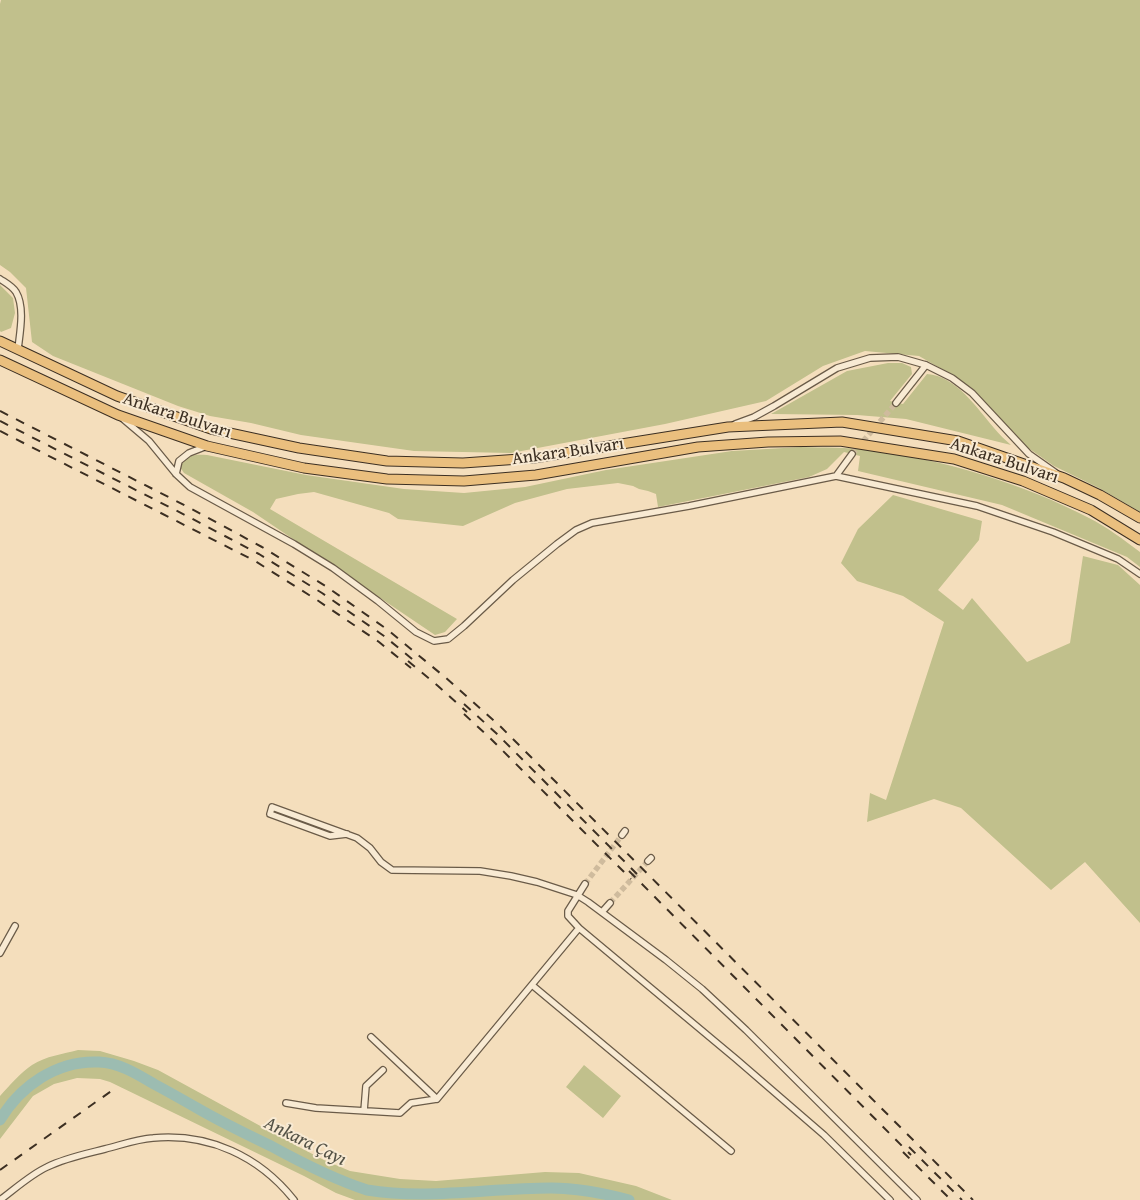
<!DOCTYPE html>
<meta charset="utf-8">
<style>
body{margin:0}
canvas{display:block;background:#f4debc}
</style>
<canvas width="1140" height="1200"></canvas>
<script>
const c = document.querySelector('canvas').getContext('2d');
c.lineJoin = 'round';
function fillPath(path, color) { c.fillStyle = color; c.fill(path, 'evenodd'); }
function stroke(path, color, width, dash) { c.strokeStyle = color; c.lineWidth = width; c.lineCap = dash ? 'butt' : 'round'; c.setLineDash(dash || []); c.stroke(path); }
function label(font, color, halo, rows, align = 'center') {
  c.font = font + ' "Gentium Book Plus",serif'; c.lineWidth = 4; c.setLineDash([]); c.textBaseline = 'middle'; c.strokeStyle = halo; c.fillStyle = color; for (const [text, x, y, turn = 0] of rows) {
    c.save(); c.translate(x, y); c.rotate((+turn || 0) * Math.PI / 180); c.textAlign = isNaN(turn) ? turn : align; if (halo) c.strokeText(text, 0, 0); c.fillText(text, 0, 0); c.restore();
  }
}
const green = new Path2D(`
 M1,0H1140V512L1099,488L1054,466L1024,445L1004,426L974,390L954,376L919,356L865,351L823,366L766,401L665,424L511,453L414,451L301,435L251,423L210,416L178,406L53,356L32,342L26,288L10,272L0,265V4Z
 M0,285L13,298L15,313L11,328L1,332L0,331Z
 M888,363H902L911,367L912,374L890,401L903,404L927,374C956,376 977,408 994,428C999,434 1005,440 1011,445L906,419L857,415L771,414L847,371Z
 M801,447C823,448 847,447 869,450C943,459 1024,484 1089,518C1107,527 1124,540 1140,552V567L1127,557L1002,505L858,471L860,456L844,452L827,469L809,477L658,507L656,494L648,491L639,489L633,486L618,483L567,489L515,503L463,526L398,519L389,513L314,492L298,494L276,499L270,509L457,619L445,632L435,635L253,512L184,473L180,467C186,455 195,454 207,455L306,475L404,489L464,493L525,487L606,470L732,451Z
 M893,495L982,521L979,540L938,590L963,610L972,598L1027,662L1070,643L1083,556L1118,565L1140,585V923L1085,862L1051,890L961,808L934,799L867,822L870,793L886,800L944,622L903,596L857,581L841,563L858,529Z
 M78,1050L100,1051L134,1061L158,1070L297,1146L324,1160L350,1171L400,1179L436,1181L545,1172L579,1173L636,1186L672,1200H355L336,1193L304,1176L110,1082L100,1079L77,1078L54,1084L33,1096L0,1139V1096C10,1085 20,1073 32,1065C46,1056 63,1054 78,1050Z
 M584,1065L621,1096L603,1118L566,1087Z`);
const river = new Path2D(`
 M0,1120C20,1086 57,1060 99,1062C120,1063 137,1074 154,1084C169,1092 183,1100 197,1108C221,1122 246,1134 271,1146C302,1163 333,1179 367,1190C427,1200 489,1188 551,1188C577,1188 603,1193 629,1200`);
const minorTunnel = new Path2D(`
 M852,454L896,403
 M585,884L622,835
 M610,903L648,861`);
const minor = new Path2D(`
 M0,279C6,283 12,286 16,292C25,307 20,332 18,349
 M896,403L926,365
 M123,419L149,441L176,474L190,487L294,544L333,568L378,601L416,632L434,641L448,639L464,626L513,580L557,544L576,530L592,523L689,506L836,476L977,506L1053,532L1118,559L1140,574
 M735,424L754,417L774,406L837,368L870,358L898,357L926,365L952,378L972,393L1029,454L1056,473
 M176,474L179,461L189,453L207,446
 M836,476L852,454
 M347,834L330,836L270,814L272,807L357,838L370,848L381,862L392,870L480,871L511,876L537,882L577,895L588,902L666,960L702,989L746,1030L917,1200
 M622,835L625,831
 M648,861L651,858
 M602,912L610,903
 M579,928L568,916V911L585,884
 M0,953L15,926
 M532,985L731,1151
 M371,1037L437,1099
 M286,1103L316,1108L400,1113L411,1103L437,1099L579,928L736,1059L824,1135L890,1200
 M364,1111L366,1086L383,1070
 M0,1200C15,1189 30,1175 47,1167C65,1158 85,1154 105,1149C121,1145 137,1139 153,1138C209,1133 259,1156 294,1200`);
const primary = new Path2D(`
 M0,341L117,396L211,429L299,448L387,461L463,463L534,458L728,427L842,422L958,441L1064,478L1100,495L1140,518
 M0,360L118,415L207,446L304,468L387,479L464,481L536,475L698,447L768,442L840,441L954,459L1023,481L1091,510L1140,540`);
const rail = new Path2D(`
 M0,411L190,508L262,547L327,587L388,630L446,678L501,727L973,1200
 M0,421L185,515L259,554L322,593L384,636L417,663
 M0,431L255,561L317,600L379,642L411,668
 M408,661L438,686L467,712
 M464,704L496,733L637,874
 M464,714L491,739L631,879
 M629,871L911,1155
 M909,1147L962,1200
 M903,1152L951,1200
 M0,1170L117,1087`);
const streetNames = [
 ["Ankara Bulvarı",177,416,18],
 ["Ankara Bulvarı",568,452,-8],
 ["Ankara Bulvarı",1004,461,18]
];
const waterNames = [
 ["Ankara Çayı",305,1142,26]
];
fillPath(green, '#c1c08c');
stroke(river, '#9cbcb1', 11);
stroke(minorTunnel, '#cfbb9d', 5.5, [5.5, 3]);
stroke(minor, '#6a5b48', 8);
stroke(primary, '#3c2f22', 11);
stroke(minor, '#f8ead3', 5.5);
stroke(primary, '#eabf7e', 9);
stroke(rail, '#3c2f22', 2, [9, 9]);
label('18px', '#3c2f22', '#f8ead3', streetNames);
label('italic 19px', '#545246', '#f8ead3', waterNames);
</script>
